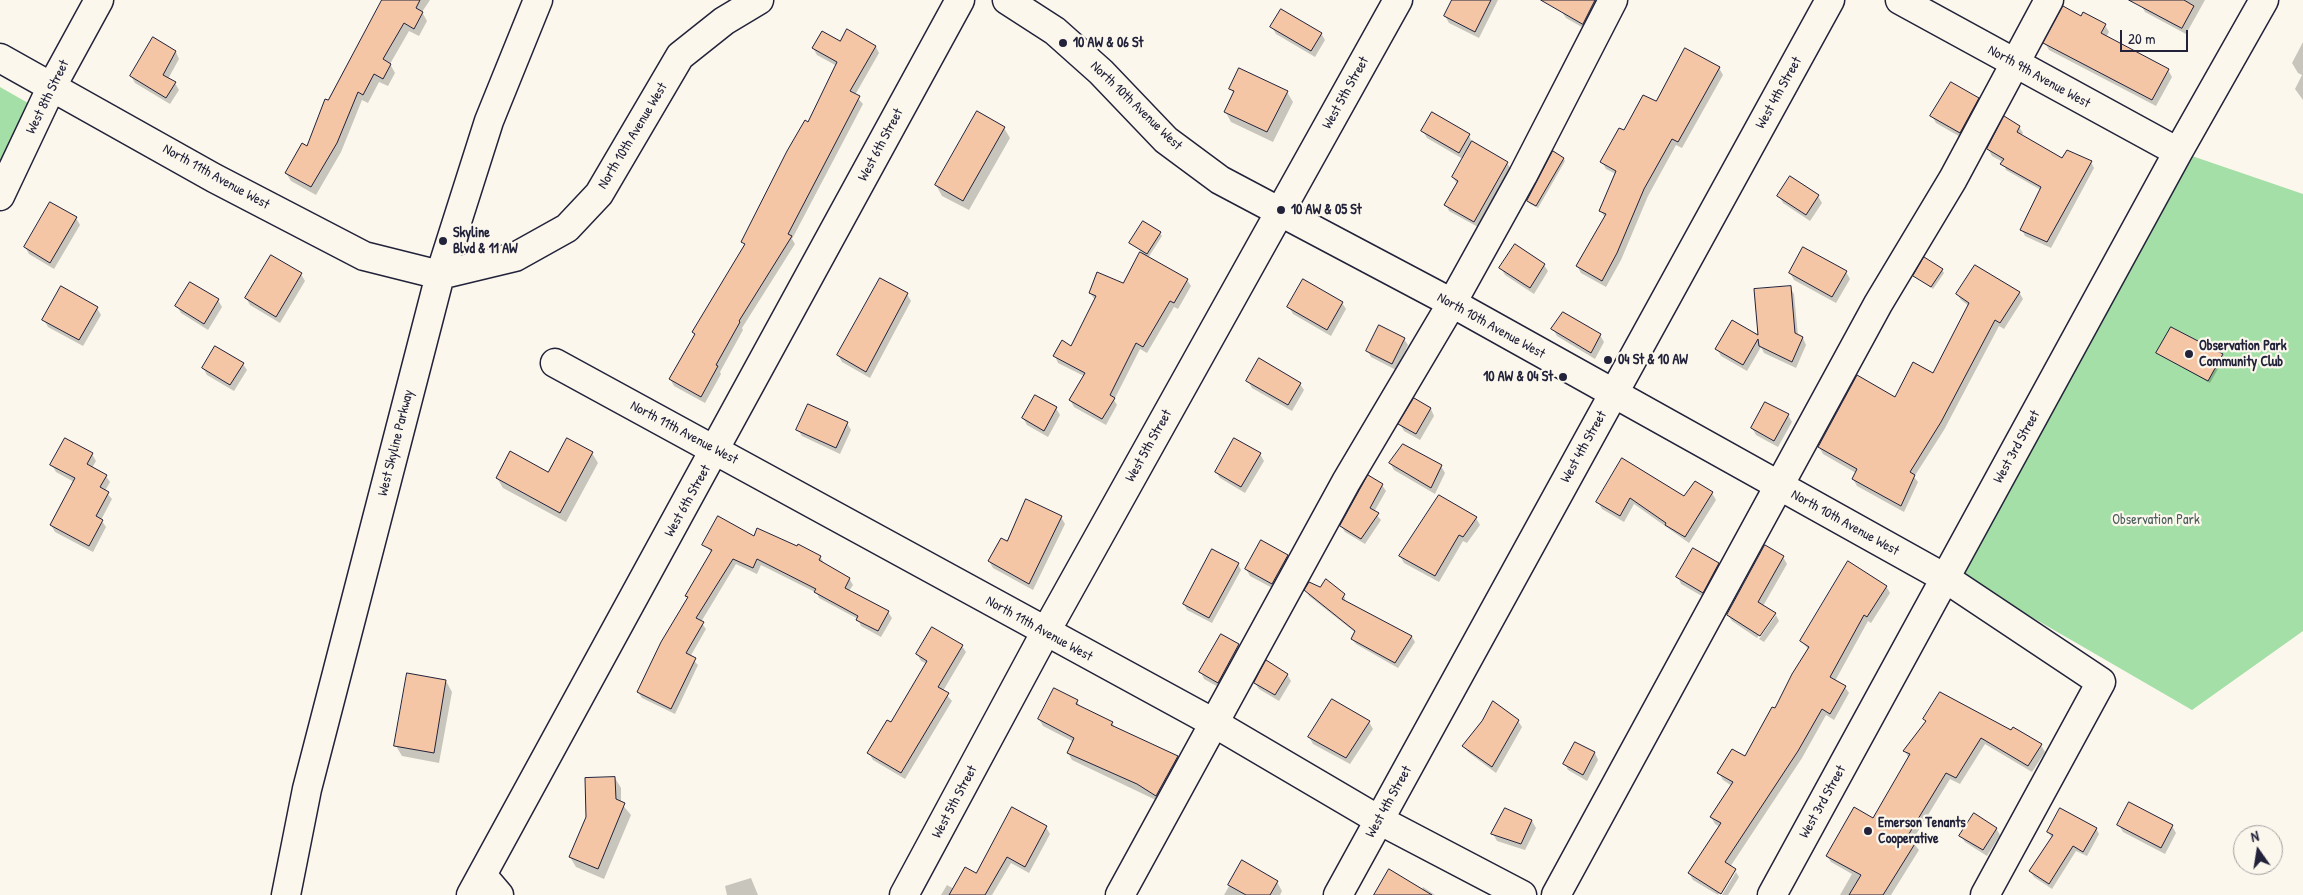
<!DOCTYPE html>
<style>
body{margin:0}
#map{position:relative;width:2303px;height:895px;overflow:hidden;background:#fbf7ec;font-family:"Patrick Hand",sans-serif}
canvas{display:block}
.north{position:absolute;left:2233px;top:825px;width:50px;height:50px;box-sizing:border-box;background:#fbf7ec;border:1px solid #a4a2a5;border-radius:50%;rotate:347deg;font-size:14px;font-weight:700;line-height:20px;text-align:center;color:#22223b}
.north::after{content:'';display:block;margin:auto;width:18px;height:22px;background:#22223b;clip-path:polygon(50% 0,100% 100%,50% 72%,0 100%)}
.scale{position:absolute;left:2120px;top:30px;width:68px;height:22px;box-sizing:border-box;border:2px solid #22223b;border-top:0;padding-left:6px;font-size:15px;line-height:18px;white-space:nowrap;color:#22223b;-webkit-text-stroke:4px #fbf7ec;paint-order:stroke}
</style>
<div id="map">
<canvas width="2303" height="895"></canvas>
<div class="north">N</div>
<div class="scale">20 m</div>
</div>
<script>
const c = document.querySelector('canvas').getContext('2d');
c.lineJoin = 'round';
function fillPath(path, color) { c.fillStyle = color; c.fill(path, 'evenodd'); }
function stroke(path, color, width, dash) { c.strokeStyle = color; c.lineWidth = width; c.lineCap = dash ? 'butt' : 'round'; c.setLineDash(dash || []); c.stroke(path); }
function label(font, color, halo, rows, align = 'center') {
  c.font = font + ' "Patrick Hand",sans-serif'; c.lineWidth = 4.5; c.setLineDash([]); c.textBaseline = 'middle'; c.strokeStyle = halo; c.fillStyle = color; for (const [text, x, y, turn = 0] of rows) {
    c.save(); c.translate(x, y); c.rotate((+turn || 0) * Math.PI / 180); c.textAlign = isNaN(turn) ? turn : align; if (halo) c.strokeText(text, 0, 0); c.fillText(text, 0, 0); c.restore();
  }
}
const green = new Path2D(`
 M0,87L28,103L0,166Z
 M2192,156L2303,194V631L2192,710L1959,575Z`);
const shadow = new Path2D(`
 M385,0H430L422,12L427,21L419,36L409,31L390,64L395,73L388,86L379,82L368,103L362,100L341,152L316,195L291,181L286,173L308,147Z
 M1453,0H1498L1479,38L1449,23L1445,16Z
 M1569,0H1603L1587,30L1566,18L1562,12Z
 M2144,0H2205L2186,34L2145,12L2141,5Z
 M2082,17L2105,25L2109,32L2106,37L2168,70L2172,77L2156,106L2049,50L2045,43Z
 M1272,27L1321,33L1325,40L1315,57L1276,34Z
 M153,39L176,52L179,59L168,79L175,83L179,90L170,104L135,83L131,76Z
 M2303,42V100L2295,89L2302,75L2298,73L2292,63Z
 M840,43L876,47L879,53L855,95L863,104L792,239L795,244L742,328L743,330L720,372L721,374L705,403L674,386L670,379L695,336L693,332L745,246L743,242L808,123L837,66L817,55L813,48Z
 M1719,68L1723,75L1682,148L1676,145L1648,196L1621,260L1606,287L1581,273L1577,266L1605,218L1601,211L1616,174L1606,169L1602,162L1625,132L1656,103Z
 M1240,70L1287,92L1293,102L1273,142L1231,122L1225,111L1234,94L1231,89Z
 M1978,99L1982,106L1964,139L1936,123L1932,116Z
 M2019,127L2023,133L2021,136L2063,160L2091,162L2094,168L2051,248L2025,236L2022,230L2041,190L2006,170L2003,162L1992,156L1988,149Z
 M1004,128L1010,138L969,210L942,196L936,185Z
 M1423,131L1469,135L1472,143L1507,163L1511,169L1478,227L1449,211L1446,205L1457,184L1453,177L1463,159L1427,138Z
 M1563,158L1565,161L1538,208L1530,204L1528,201Z
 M1791,178L1818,196L1822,203L1810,221L1783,203L1779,196Z
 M76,218L80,225L54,269L29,254L25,247Z
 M1160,233L1162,236L1148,258L1187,280L1191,286L1178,309L1174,307L1147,353L1140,349L1114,400L1117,405L1106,425L1074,407L1070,400L1084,376L1058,363L1055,356L1072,347L1095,300L1090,293L1123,284L1142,252L1131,243Z
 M1544,265L1548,271L1534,294L1505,275L1501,268Z
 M1942,270L1944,273L1933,289L1915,276Z
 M1846,272L1850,279L1836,303L1794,280L1790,273Z
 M301,274L305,281L280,323L250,305L246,298Z
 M880,279L907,294L911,301L870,378L842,362L838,355Z
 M1790,287L1794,294L1798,336L1803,338L1806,345L1796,368L1764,353L1761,347L1747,371L1721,356L1717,349L1759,337Z
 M2019,292L2023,299L2004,329L1999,326L1944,430L1914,477L1918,482L1904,512L1857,486L1853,479L1856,473L1823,454L1819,447L1933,375L1969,306L1961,300L1957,294Z
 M218,300L222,307L208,330L181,313L177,306Z
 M1342,303L1346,309L1331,336L1293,314L1289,307Z
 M97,308L101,315L83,346L48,327L44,320Z
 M1553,329L1600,335L1604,342L1595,359L1557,336Z
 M1404,339L1408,345L1396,370L1371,357L1367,350Z
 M2157,353L2222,355L2224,358L2210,383Z
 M243,364L247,370L234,391L207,375L203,368Z
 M1248,381L1300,384L1304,390L1292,411L1252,388Z
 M1036,396L1056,408L1060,415L1048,437L1027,425L1023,418Z
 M1414,400L1431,409L1434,416L1420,440L1404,431L1400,424Z
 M1766,403L1788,415L1792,422L1778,447L1756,435L1752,428Z
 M847,423L851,430L840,454L802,436L798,430Z
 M592,453L598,463L566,522L503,488L497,478L549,473Z
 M92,454L96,461L92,468L106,476L110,482L105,491L112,499L101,520L106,527L93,552L55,532L51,525L74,482L56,472L52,465Z
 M1260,454L1264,461L1245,493L1220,478L1216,472Z
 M1623,460L1685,498L1712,493L1716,500L1689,543L1634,504L1624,522L1602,509L1598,502Z
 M1390,463L1441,466L1445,473L1435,494L1394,470Z
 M1382,485L1386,491L1374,512L1381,520L1365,544L1345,532L1341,526Z
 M1061,517L1065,524L1033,590L993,568L989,561L1007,542Z
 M1476,518L1480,525L1467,543L1463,541L1439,582L1404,563L1400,556Z
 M754,538L820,557L824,563L849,578L853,585L849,591L888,612L892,618L881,637L861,626L858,619L819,598L817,593L761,565L757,574L736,564L701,622L706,629L690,657L698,665L675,714L642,698L638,692L688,599L687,596L712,553L704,544Z
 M1287,556L1291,563L1276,590L1250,576L1246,569Z
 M1783,557L1787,564L1763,606L1776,615H1773L1757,638L1732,621L1728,615Z
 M1238,564L1241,570L1212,623L1187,610L1184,604Z
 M1718,564L1722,571L1707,599L1681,584L1678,577Z
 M1886,586L1890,593L1871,623L1868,621L1835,681L1845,687L1849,693L1834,720L1826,715L1802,758L1730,867L1736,872H1733L1718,895L1693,880L1689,873L1720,827L1715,824L1711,817L1732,786L1723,780L1719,773L1745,758L1775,710L1809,650L1801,641Z
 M1320,589L1344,595L1346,603L1412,637L1415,642L1398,668L1356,644L1352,639L1356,633L1309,596L1306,590Z
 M1776,615L1779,621L1764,642L1759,639Z
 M1222,636L1238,645L1242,652L1222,689L1204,679L1201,672Z
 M962,646L966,652L943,691L952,701L905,779L873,760L869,753L892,724L927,664L921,661L917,654Z
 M1287,674L1291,681L1279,701L1259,689L1255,683Z
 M446,681L452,692L439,763L402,756L396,746Z
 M1077,701L1080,707L1112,722L1115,728L1177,757L1181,764L1160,802L1072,760L1068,753L1074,742L1043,726L1039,719Z
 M1332,701L1369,722L1373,729L1350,764L1313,744L1309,737Z
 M1494,703L1518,721L1522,727L1496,773L1468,752L1464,746Z
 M1925,719L2012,731L2041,745L2045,752L2032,772L1985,744L1960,784L1950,779L1912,841L1919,850L1891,895H1840L1852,874L1831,862L1827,856L1873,819L1909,759L1905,751L1926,723Z
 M1575,743L1595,753L1598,760L1587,781L1568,770L1565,764Z
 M615,778L621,788V803L631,815L604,879L576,867L570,857Z
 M1506,810L1532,821L1536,828L1525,850L1497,841L1493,834Z
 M2119,825L2172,826L2176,833L2165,854L2123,832Z
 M1046,827L1050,834L1029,873L1011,863L992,895H941L947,885L954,889Z
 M1996,828L2000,835L1987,856L1965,842L1961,836Z
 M2096,828L2099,834L2087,856L2076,851L2052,889L2034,877L2030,871L2052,838L2048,832Z
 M1243,862L1277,882L1282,891L1280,895H1224Z
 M1736,872L1739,877L1728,895H1722Z
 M751,878L758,895H727L725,886Z
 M1423,887L1435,895H1375L1422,890Z`);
const building = new Path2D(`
 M382,0H420L416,8L423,12L414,29L404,23L383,59L391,64L383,79L374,74L363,95L358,92L337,143L311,187L285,173L302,143L307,146L325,99L328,100Z
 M1452,0H1491L1475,32L1444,16Z
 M1541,0H1595L1583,24Z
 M2129,0H2184L2194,6L2182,28Z
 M2063,6L2081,16L2083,12L2106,24L2101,33L2169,69L2152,100L2043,43Z
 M1281,9L1322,33L1311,51L1270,27Z
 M847,29L876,46L850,91L860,96L788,234L792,236L739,321L740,322L716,365L718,366L701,397L669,379L695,334L692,332L745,244L741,242L787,151L805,120L808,122L837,62L812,48L822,31L840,41Z
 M153,37L176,51L163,75L176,82L166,98L130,76Z
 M1685,48L1720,67L1678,142L1672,139L1644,189L1617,253L1602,281L1576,266L1606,214L1599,211L1616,171L1600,162L1619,128L1624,130L1643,95L1656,101Z
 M1239,68L1288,91L1267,132L1224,112L1234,91L1229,89Z
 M1951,82L1979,98L1960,133L1930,116Z
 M977,111L1005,127L963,201L935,185Z
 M1432,112L1470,134L1459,153L1421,131Z
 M2004,116L2020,126L2017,132L2062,158L2067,150L2092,161L2047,242L2020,230L2041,187L2000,164L2004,159L1987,149Z
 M1472,141L1508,162L1474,222L1444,205L1458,181L1452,177Z
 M1553,151L1564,158L1536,206L1527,201Z
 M1790,176L1819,195L1806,215L1777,196Z
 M50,202L77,217L50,263L24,247Z
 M1143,221L1161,232L1147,254L1129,243Z
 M1515,244L1545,264L1530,288L1499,268Z
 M1803,247L1847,271L1832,297L1789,273Z
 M1140,252L1188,279L1174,303L1170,301L1143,347L1136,343L1110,395L1115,398L1102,419L1069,400L1085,373L1053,356L1062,340L1071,346L1096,296L1089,293L1097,272L1123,283Z
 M271,255L302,273L276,317L245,298Z
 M1924,257L1943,269L1931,287L1913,276Z
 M1975,265L2020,292L2000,323L1995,320L1941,422L1910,472L1915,475L1901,506L1852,479L1857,469L1818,447L1857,375L1895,397L1913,362L1933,373L1969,303L1956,294Z
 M880,278L908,293L866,372L837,355Z
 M1303,279L1343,302L1327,330L1287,307Z
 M190,282L219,299L204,324L175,306Z
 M61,286L98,307L79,340L42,320Z
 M1791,286L1795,333L1803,337L1792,362L1759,346L1758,339L1743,365L1715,349L1732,320L1758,335L1754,289Z
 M1563,312L1601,334L1591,353L1551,329Z
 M1379,325L1405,338L1392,364L1366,351Z
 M2171,327L2223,354L2208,381L2156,353Z
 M215,346L244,363L230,385L202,368Z
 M1259,358L1301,383L1288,405L1246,381Z
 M1035,395L1057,407L1044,431L1022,418Z
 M1414,398L1431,408L1416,434L1398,424Z
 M1765,402L1789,414L1774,441L1751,428Z
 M808,404L848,422L836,448L796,430Z
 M65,438L93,453L87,464L107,475L100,487L109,492L96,516L103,520L89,546L50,525L75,478L50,465Z
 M567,438L593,452L560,513L496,478L510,451L548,472Z
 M1234,438L1261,453L1241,487L1215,472Z
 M1403,444L1442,465L1431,488L1389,463Z
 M1622,458L1684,496L1695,481L1713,492L1685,537L1665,525L1666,523L1630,498L1620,516L1596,502Z
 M1368,475L1383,484L1370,508L1379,513L1361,539L1340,526Z
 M1439,495L1477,517L1463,537L1459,535L1435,576L1399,556Z
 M1026,499L1062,516L1029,584L988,561L1001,538L1007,541Z
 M718,516L754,536L757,528L797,546L798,544L821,556L819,560L850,578L845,588L889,611L878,631L856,620L858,616L814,592L816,589L757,559L753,568L733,559L696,618L704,622L686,653L696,658L671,709L637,692L661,642L688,597L685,596L712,550L702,545Z
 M1261,540L1288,555L1272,584L1245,569Z
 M1765,545L1784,556L1758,602L1776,613L1760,636L1727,615Z
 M1693,548L1719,563L1703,593L1676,577Z
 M1212,549L1239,563L1209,618L1183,604Z
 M1848,561L1887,586L1867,617L1864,615L1830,677L1846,686L1830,714L1822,709L1798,751L1725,862L1736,869L1721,894L1688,873L1721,823L1710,817L1733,782L1717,773L1732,749L1745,756L1772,707L1775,708L1792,674L1809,647L1800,641Z
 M1326,579L1345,594L1342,599L1412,636L1395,663L1351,639L1355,631L1304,590L1309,582L1320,587Z
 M932,627L963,645L938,687L949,693L901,773L867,753L887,720L891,722L927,661L916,654Z
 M1221,634L1239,644L1218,683L1199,672Z
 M1266,660L1288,674L1275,695L1254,683Z
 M407,673L446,680L434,753L394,746Z
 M1054,688L1078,700L1076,704L1113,722L1111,725L1178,756L1156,796L1137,784L1067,753L1074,738L1038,719Z
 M1940,692L2011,730L2013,727L2042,744L2028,766L1981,738L1956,778L1946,773L1907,837L1916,842L1883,895H1849L1861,875L1826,856L1854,807L1873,818L1910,754L1903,751L1926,721L1923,719Z
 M1332,699L1370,721L1346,758L1308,737Z
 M1493,701L1519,720L1492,767L1462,746L1482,721Z
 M1575,742L1595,752L1583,775L1563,764Z
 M615,777L616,799L625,803L598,869L569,857L586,817L585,778Z
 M2129,802L2173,825L2161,848L2117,825Z
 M1012,807L1047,826L1025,867L1007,857L985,895H949L965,867L976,873Z
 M1505,808L1532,820L1521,844L1491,834Z
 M2060,808L2097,828L2083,852L2073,846L2049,884L2029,871L2053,835L2047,832Z
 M1974,813L1997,828L1983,850L1959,836Z
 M1242,860L1278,881L1270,895H1246L1228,885Z
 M1389,869L1432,895H1374Z`);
const minor = new Path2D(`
 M1007,0L1055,31L1101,72L1166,140L1220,180L1452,303L1945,578L2101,682L1985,895
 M1900,0L2178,152
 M0,58L214,178L364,256L440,275L515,257L567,228L599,194L680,56L724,21L759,0
 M0,196L52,86L99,0
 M555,363L1214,723L1379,820L1522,895
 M482,875L499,895
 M286,895L307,789L440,275L489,121L538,0
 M471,895L960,0
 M904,895L1045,633L1398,0
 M1120,895L1346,482L1452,303L1523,175L1613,0
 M1338,895L1830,0
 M1556,895L1878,304L1953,179L2049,0
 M1772,895L2178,152L2264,0`);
const markers = [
 [1063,43,5,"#22223b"],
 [1281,210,5,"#22223b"],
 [443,241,5,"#22223b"],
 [2189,354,5,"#22223b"],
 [1608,360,5,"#22223b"],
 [1563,377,5,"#22223b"],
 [1868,831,5,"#22223b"]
];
const poiNames = [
 ["10 AW & 06 St",1073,43],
 ["10 AW & 05 St",1291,210],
 ["Skyline",453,233],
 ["Blvd & 11 AW",453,249],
 ["Observation Park",2199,346],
 ["Community Club",2199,362],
 ["04 St & 10 AW",1618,360],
 ["10 AW & 04 St",1553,377,"right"],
 ["Emerson Tenants",1878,823],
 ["Cooperative",1878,839]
];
const streetNames = [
 ["North 9th Avenue West",2039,77,29],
 ["West 5th Street",1346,93,-61],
 ["West 4th Street",1779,93,-61],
 ["West 8th Street",48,97,-64],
 ["North 10th Avenue West",1136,106,44],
 ["North 10th Avenue West",633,136,-59],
 ["West 6th Street",881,145,-62],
 ["North 11th Avenue West",216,177,29],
 ["North 10th Avenue West",1491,326,29],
 ["North 11th Avenue West",684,433,28],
 ["West Skyline Parkway",396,443,-76],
 ["West 5th Street",1149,446,-61],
 ["West 4th Street",1584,447,-61],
 ["West 3rd Street",2017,447,-61],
 ["West 6th Street",688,501,-61],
 ["North 10th Avenue West",1845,523,29],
 ["North 11th Avenue West",1039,629,29],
 ["West 5th Street",955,802,-62],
 ["West 4th Street",1389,802,-61],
 ["West 3rd Street",1823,802,-61]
];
const parkNames = [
 ["Observation Park",2156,520]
];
fillPath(green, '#a3dfa6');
fillPath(shadow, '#0003');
fillPath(building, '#f5c6a5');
stroke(building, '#22223b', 1);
stroke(minor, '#22223b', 31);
stroke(minor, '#fbf7ec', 28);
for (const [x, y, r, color] of markers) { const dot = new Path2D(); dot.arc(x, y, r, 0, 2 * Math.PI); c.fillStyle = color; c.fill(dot); stroke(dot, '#fbf7ec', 2); }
label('bold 14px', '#22223b', '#fbf7ec', poiNames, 'left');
label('14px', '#22223b', '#fbf7ec', streetNames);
label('14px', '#495b5b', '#fbf7ec', parkNames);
</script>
